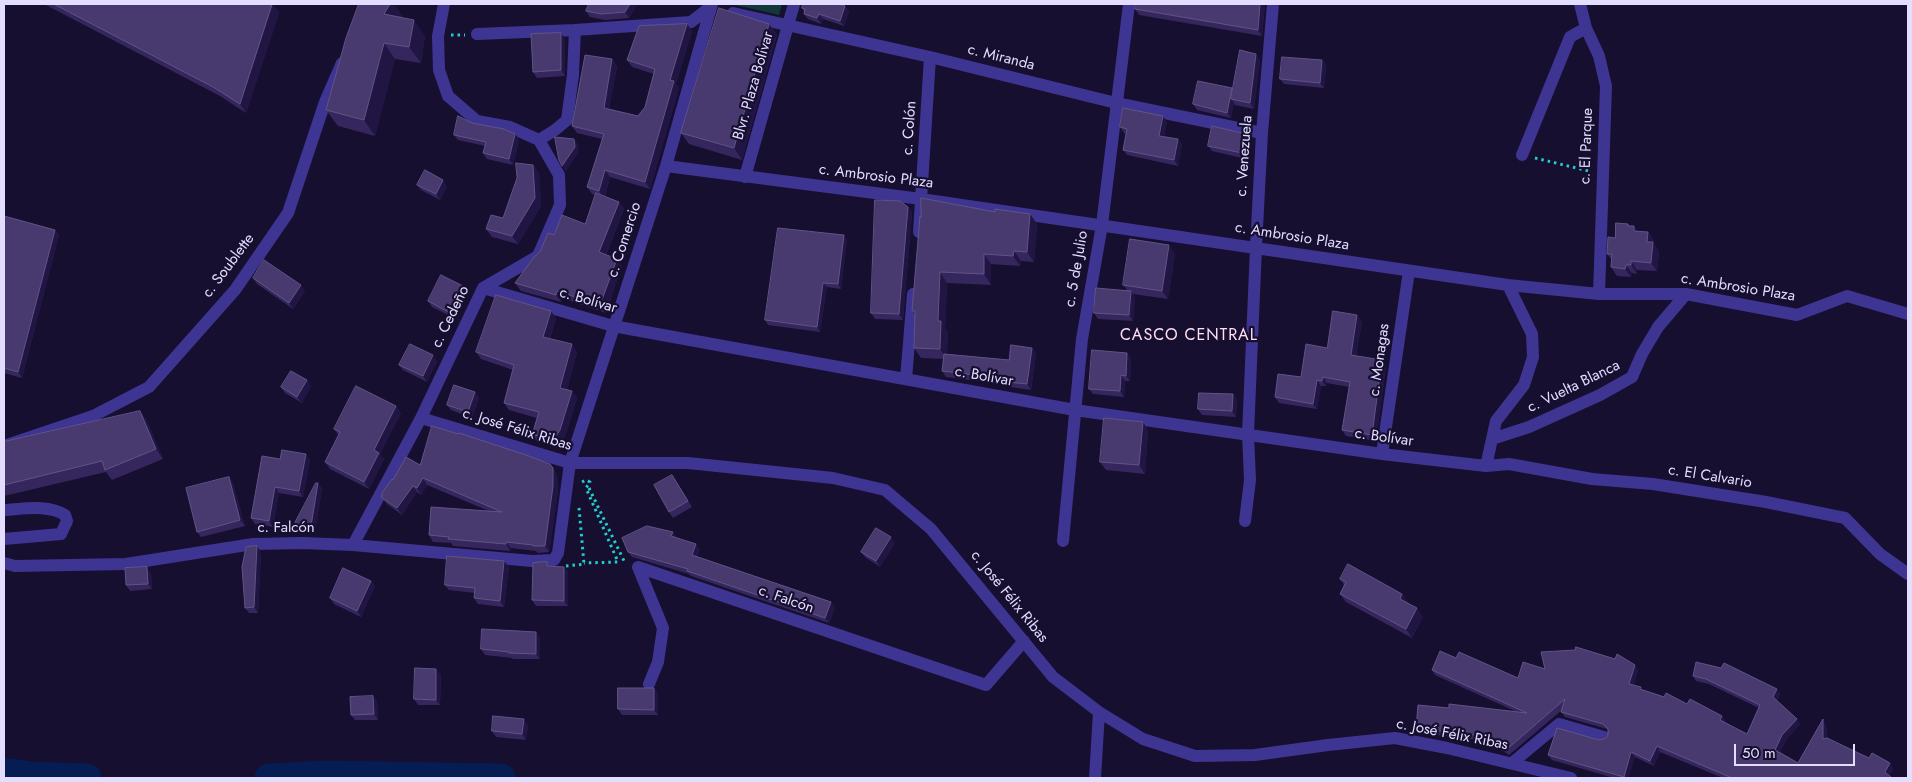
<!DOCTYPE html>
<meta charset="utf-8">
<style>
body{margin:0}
#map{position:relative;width:1912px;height:782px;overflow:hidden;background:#160f2f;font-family:Jost,sans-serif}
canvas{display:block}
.frame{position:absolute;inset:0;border:5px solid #e3ddff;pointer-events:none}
.scale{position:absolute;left:1734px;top:744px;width:121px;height:22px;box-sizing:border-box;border:2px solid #e3ddff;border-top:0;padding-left:6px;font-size:15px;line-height:18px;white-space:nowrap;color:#e3ddff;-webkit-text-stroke:4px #160f2f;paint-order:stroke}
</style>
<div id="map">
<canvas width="1912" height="782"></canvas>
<div class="frame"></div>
<div class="scale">50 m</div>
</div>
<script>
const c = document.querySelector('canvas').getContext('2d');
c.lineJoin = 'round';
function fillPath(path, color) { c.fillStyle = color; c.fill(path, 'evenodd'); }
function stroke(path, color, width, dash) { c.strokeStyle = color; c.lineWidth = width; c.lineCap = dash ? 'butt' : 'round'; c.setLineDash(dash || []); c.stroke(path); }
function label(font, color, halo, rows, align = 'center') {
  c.font = font + ' Jost,sans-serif'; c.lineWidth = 4.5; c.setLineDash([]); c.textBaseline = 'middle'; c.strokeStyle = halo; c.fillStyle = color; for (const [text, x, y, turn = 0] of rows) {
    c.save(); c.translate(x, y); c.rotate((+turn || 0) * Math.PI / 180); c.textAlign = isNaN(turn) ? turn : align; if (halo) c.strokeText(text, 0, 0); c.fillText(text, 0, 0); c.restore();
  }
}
const green = new Path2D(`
 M731,4H782L779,15Z`);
const river = new Path2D(`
 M4,772L31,776L87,778
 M269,778L327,775L501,778`);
const path = new Path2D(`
 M451,35H465
 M1535,158L1589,171
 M582,482L586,480L590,482L586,488L618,562L584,563
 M589,488L625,563
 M579,508L584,564
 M566,566L585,564`);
const pedestrian = new Path2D(`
 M745,177L794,4`);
const minor = new Path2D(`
 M1580,4L1586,28L1599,56L1606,86L1599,294
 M733,13L930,57L1116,103L1262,133
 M477,34L575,30
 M539,140L555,130L567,120L573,75L575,30L691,22L709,8
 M1522,155L1570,37L1586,28
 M666,166L921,199L1508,285L1599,294H1686L1797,315L1847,296L1908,314
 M919,232L930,57
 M483,288L613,326L1075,410L1382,454L1486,466L1509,464L1592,479L1653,484L1766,502L1845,518L1880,554L1908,574
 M906,379L913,294
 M421,418L570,463H688L833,478L885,490L931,529L1053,677L1099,712L1143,739L1195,756L1255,755L1328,745L1395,738L1447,748L1571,778
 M1492,439L1529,427L1600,395L1632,377L1642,354L1658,327L1686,294
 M4,446L93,416L149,387L235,290L288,213L325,102L342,63
 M1382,454L1409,271
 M1486,466L1496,421L1524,385L1533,357L1532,334L1508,285
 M4,510C23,509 48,504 65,515L67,521L61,534L4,539
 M1245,521L1250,480L1248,434L1256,247L1262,133L1273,4
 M1063,541L1082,339L1102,225L1129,4
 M353,545L421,418L483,288L538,256L560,205L559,175L539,140L510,127L477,121L448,96L439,70L438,36L444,4
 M4,563L15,566L126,564L253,544L302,543L353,545L532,561L554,560L558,553L570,463L666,166L712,4
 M649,684L658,662L663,628L638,567L986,685L1024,641
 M1512,763L1559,724L1604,737
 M1095,778L1099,712`);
const wall = new Path2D(`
 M44,4H273L279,13L246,113L220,96Z
 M359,4H394L402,16V18L425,36L421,63L395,59L375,136L338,126L326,110Z
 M637,4L629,18L605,20L590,17L586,11Z
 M1265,4L1262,36L1139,15L1135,9Z
 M845,6L849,12L844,26L823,19L821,24L808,19L804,14V12L802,8Z
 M687,24L692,31L676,84L679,88L650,189L610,177L605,196L619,202L624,209L606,255L622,266L606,313L562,298L561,302L521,291L515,283L554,235L585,224L596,195L592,194L587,187L602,139L577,133L572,126L612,59L617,66L609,109L638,116L645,107L654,74L632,67L627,60Z
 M769,24L777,35L742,160L689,144L681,133Z
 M565,39V76L537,78L533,72Z
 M1260,60L1254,109L1235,105L1234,103L1231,118L1197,110L1193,104L1233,89Z
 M1322,60L1326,66L1324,88L1284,84L1280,79Z
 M1167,122L1164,136L1178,139L1182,145L1178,166L1127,155L1123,150L1126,134L1124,133L1120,127Z
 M472,123L519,140L513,165L487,159L483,153L485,146L458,140L454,135Z
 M1246,134L1250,140L1246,159L1212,151L1208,146Z
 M533,165L539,173L541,206L518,244L492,237L486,229L503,218Z
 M417,185L447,186L440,200L421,190Z
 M908,207L912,213L903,320L875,319L871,313Z
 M995,212L1030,214L1037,224L1034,262L1021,261L1020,266L991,264V285L947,283L945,328L948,332L947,354L1009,360L1032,348L1036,354L1031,390L1010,387L1008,385L946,377L942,371L944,359L921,358L914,348L915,315L912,311L921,217Z
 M4,216L55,230L59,235L22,378L4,373Z
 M1628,224L1630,226H1634L1638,232H1648L1654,241V244L1659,251L1657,271L1637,270V274L1632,273L1631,277L1617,276L1611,267L1612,260L1607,254L1615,238Z
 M844,235L847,240L841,289L827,287L820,332L768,325L765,320Z
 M1175,254L1168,299L1133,294L1135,297L1133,321L1098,319L1094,313L1128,291L1123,285Z
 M253,278L305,291L293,309L257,284Z
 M467,292L454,318L432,307L428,301Z
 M556,318L550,339L577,352L567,390L577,398L565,437L561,443L555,444L537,442L532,435L537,418L509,410L504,403L513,370L481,359L476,352Z
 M1362,321L1356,356L1382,360L1386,366L1376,441L1346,436L1342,430L1349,387L1327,383L1326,386H1321L1317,409L1279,403L1275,397L1301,377Z
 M1127,353L1131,359L1130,381H1125L1124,397L1093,394L1089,389Z
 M437,361L427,382L403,370L399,365Z
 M307,380L311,386L302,403L285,393L281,387Z
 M475,392L479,398L472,418L451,410L447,405Z
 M1233,394L1237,400L1236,417L1202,415L1198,409Z
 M396,406L401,413L380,454L384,459L369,489L330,469L325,462L339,436L334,429Z
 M140,411L147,421L163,459L112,480L106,472L4,496V442Z
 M1143,422L1148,431L1145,474L1106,470L1100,462Z
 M280,459L310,460L303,497L279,493L273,527L255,524L251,518Z
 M420,465L553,468L557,475L558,492L549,552L538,553L536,551L511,548L510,551L453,546L451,543L433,542L429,535L489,511L427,485L421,495L417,492L402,515L387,504L382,498L393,480Z
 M672,475L692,507L673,518L669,512Z
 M233,483L245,526L201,537L197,532Z
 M318,483L322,489L315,531L299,529L295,523Z
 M677,538L700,549L697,557L831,602L835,608L829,623L691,576L689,574L632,557L628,552Z
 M895,543L880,567L865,557L861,552Z
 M261,552L258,613H249L245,608Z
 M504,561L509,567L504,607L478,604L474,598L475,593L449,590L445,585Z
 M550,566L564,567L568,572V606H536L532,600Z
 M151,573L152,589L130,591L126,585Z
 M1340,579L1402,594L1408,603L1423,617L1412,638L1346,602L1340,594L1344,585Z
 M371,581L375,586L361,617L334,604L330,598Z
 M540,638V659H513L512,658L485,655L481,649Z
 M1575,650L1638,670L1634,685L1643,690L1687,704L1722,716L1725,721V723L1747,734L1759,708L1709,684L1696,681L1693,676L1780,694L1777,701L1797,719L1800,724L1786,740L1780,752L1798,763L1826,724L1827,738L1869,758L1890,763L1893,769L1889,776L1892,778H1723L1660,752L1654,766L1635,757L1628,778H1614L1552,760L1548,755L1606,738L1608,735V731L1607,729L1565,717L1561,712L1562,710L1509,755L1503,751L1483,746L1479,740L1419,733L1416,728L1449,708L1517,712L1435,675L1432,670L1456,658L1518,678L1545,669Z
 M441,675L440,705H418L414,699Z
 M654,688L658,694V715H622L618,709Z
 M373,696L377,702L378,720H355L351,715Z
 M528,725L526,740L496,737L492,731Z`);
const shadedWall = new Path2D(`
 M273,4L279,13L246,113L240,104Z
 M390,4H394L402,16L395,31L384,14Z
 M630,4H637L629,18L625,12Z
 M1260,4H1265L1262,36L1258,30Z
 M845,6L849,12L844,26L840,21Z
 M819,14L823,19L821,24L817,18Z
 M414,20L425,36L421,63L409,47Z
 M687,24L692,31L676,84L679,88L650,189L645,182L670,80Z
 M769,24L777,35L742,160L734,148Z
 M561,33L565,39V76L561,70Z
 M384,43L395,59L375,136L364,120Z
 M1256,54L1260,60L1254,109L1250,103Z
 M612,59L617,66L608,115L604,108Z
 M1322,60L1326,66L1324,88L1320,83Z
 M1232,88L1236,94L1231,99L1234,103L1231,118L1227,113Z
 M1163,116L1167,122L1163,141L1159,136Z
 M515,134L519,140L513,165L509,159Z
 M1246,134L1250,140L1246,159L1242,153Z
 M574,139L578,144L579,152L566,172L562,166Z
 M1178,139L1182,145L1178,166L1174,160Z
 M533,165L539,173L541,206L518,244L512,236Z
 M605,170L610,177L604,198L599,191Z
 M443,180L447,186L440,200L436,194Z
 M619,202L624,209L604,259L599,252Z
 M908,207L912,213L903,320L899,314Z
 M1030,214L1037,224L1034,262L1027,252Z
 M1628,224L1634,231V226L1640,235V240L1628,226Z
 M55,230L59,235L22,378L18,372Z
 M1648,232L1654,241V244L1659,251L1657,271L1651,263L1647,242Z
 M844,235L847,240L841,289L838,284Z
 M1169,245L1175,254L1168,299L1162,291Z
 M1014,251L1021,261L1020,266L1013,256Z
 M984,254L991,264V285L984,274Z
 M617,259L622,266L606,313L600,305Z
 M1631,261L1637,270V274L1631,265Z
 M1626,265L1632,273L1631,277L1625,269Z
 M940,272L947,283L945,328L948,332L947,359L940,349L938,321Z
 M823,283L827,287L820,332L817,327Z
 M301,285L305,291L293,309L289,303Z
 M463,286L467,292L454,318L450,313Z
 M557,291L562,298L561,302L556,295Z
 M1131,291L1135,297L1133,321L1129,315Z
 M551,311L556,318L548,344L543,337Z
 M1357,315L1362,321L1355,361L1351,355Z
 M572,344L577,352L566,395L560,388Z
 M1032,348L1036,354L1031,390L1027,384Z
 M1127,353L1131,359L1130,381L1126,376Z
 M433,355L437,361L427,382L423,376Z
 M1382,360L1386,366L1376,441L1372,435Z
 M1121,375L1125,381L1124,397L1120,391Z
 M1323,377L1327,383L1326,386L1322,381Z
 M307,380L311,386L302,403L297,397Z
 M1317,380L1321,386L1317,409L1313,404Z
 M572,391L577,398L565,437L561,443L556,436Z
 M475,392L479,398L472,418L468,412Z
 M1233,394L1237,400L1236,417L1232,411Z
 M396,406L401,413L380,454L384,459L369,489L364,482L374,450Z
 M140,411L147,421L163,459L156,449Z
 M1143,422L1148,431L1145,474L1139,465Z
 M306,454L310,460L303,497L299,491Z
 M553,468L557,475L558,492L549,552L545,546Z
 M229,477L233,483L245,526L240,520Z
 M423,478L427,485L421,495L417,488Z
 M318,483L322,489L315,531L311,526Z
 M413,486L417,492L402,515L397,508Z
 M275,487L279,493L273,527L269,521Z
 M673,532L677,538L671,536Z
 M891,537L895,543L880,567L876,561Z
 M506,542L511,548L510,551L506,544Z
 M696,544L700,549L696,561L692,555Z
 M257,546L261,552L258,613L254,607Z
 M504,561L509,567L504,607L500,601Z
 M147,567L151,573L152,589L148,584Z
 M564,567L568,572V606L564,601Z
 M371,581L375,586L361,617L357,611Z
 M1402,594L1408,603L1400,599Z
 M831,602L835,608L829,623L825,618Z
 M1417,608L1423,617L1412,638L1406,629Z
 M536,632L540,638V659L536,654Z
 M1635,665L1638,670L1633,689L1629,684Z
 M436,669L441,675L440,705L436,700Z
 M654,688L658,694V715L654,710Z
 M1777,689L1780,694L1776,702L1773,697Z
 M373,696L377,702L378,720L374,714Z
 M1722,716L1725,721L1723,725L1720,720Z
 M524,719L528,725L526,740L522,734Z
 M1797,719L1800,724L1786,740L1779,755L1775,750L1782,735Z
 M1823,719L1826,724L1827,744L1823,739Z
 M1657,746L1660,752L1654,766L1650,761Z
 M1631,752L1635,757L1628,778H1624V777Z
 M1890,763L1893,769L1888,777L1885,772Z`);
const building = new Path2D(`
 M54,4H272L240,104L213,87Z
 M359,4H390L384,14L414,20L409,47L384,43L364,120L326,110L346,38Z
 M589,4H630L625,12L601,14L586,11Z
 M803,4H838L845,6L840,21L819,14L817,18L804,14L805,9L802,8Z
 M1136,4H1260L1258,30L1135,9Z
 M719,8L769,24L734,148L681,133Z
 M687,24L670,80L674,81L645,182L605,170L599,191L587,187L604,134L572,126L585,55L612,59L604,108L638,116L645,107L655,69L627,60L639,26Z
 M561,33V70L533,72L531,34Z
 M1240,50L1256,54L1250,103L1231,99Z
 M1282,57L1322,60L1320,83L1280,79Z
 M1198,81L1232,88L1227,113L1193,104Z
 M1123,108L1163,116L1159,136L1178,139L1174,160L1123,150L1127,129L1120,127Z
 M458,116L472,123L504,129L515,134L509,159L483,153L486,142L454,135Z
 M1212,126L1246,134L1242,153L1208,146Z
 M555,137L574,139L575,147L562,166L559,160Z
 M516,163L533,165L535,198L512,236L486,229L491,215L503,218L517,178Z
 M425,170L443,180L436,194L417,185Z
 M596,193L619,202L599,252L617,259L600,305L557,291L556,295L515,283L534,257L540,252L548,233L554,235L562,215L585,224Z
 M921,198L995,212V209L1030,214L1027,252L1014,251L1013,256L984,254V274L940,272L938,321H941L940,349L914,348L915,311H912L920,216L921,217Z
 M875,200L900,201L908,207L899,314L871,313Z
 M4,216L55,230L18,372L4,368Z
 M1616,223L1628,224V226H1634V231L1648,232L1647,242H1653L1651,263L1631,261V265H1626L1625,269L1611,267L1612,254H1607L1608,237L1615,238Z
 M778,228L844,235L838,284L823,283L817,327L765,320Z
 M1130,239L1169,245L1162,291L1123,285Z
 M264,260L301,285L289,303L253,278Z
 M441,275L463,286L450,313L428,301Z
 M1096,288L1131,291L1129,315L1094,313Z
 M496,295L551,311L543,337L572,344L560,388L572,391L560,430L556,436L550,437L532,435L539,412L504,403L514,365L476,352Z
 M1333,311L1357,315L1351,355L1382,360L1372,435L1342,430L1350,382L1323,377L1322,381L1317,380L1313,404L1275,397L1278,374L1301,377L1306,344L1327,348Z
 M410,344L433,355L423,376L399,365Z
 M1011,345L1032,348L1027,384L1006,382L1007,379L942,371L944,354L1009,360Z
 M1092,350L1127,353L1126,376L1121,375L1120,391L1089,389Z
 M291,371L307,380L297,397L281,387Z
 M454,385L475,392L468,412L447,405Z
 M356,386L396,406L374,450L379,453L364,482L325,462L340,432L334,429Z
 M1199,393L1233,394L1232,411L1198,409Z
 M140,411L156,449L105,470L102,461L4,485V442Z
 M1104,418L1143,422L1139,465L1100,462Z
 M432,426L458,434L459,433L465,435L526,455L550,464L553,468V486L545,546H533V545L506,542V544L448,539L449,537L429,535L431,507L502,512L423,478L417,488L413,486L397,508L382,498V493L392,479L393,480L406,457L420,465Z
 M282,450L306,454L299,491L275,487L269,521L251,518L262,456L280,459Z
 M672,475L688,501L669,512L654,485Z
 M229,477L240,520L197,532L186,488Z
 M316,483H318L311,526L295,523Z
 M647,526L673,532L671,536L696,544L692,555L831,602L825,618L687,571L688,569L628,552L622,538Z
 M876,528L891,537L876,561L861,552Z
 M257,546L254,607L245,608L242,567L246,547Z
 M447,556L504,561L500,601L474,598L475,588L445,585Z
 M547,562V566L564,567V601L532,600L533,563Z
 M1348,564L1402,594L1400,599L1417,608L1406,629L1340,594L1346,582L1340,579Z
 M147,567L148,584L126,585L125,568Z
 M343,568L371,581L357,611L330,598Z
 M482,629L536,632V654L509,653V652L481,649Z
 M1576,647L1615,659L1617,654L1635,665L1629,684L1641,687L1640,689L1664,697L1666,693L1687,704L1690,699L1722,716L1720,720L1747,734L1760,705L1706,679L1693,676L1696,662L1721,668L1724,663L1777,689L1773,697L1797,719L1782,735L1775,750L1798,763L1823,719V739L1827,738L1869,758L1872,753L1890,763L1885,772L1892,778H1732L1657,746L1650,761L1631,752L1624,777L1548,755L1557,728L1599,740L1606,738L1608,735V729L1603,724L1561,712L1565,699L1506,750L1500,746L1479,741L1480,736L1416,728L1418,705L1449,708V704L1527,713L1432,670L1440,651L1456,658L1459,652L1518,678L1523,662L1545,669L1541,652L1575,650Z
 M415,668L436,669V700L414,699Z
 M618,688H654V710L618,709Z
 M373,696L374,714L351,715L350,697Z
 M493,716L524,719L522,734L492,731Z`);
const streetNames = [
 ["c. Miranda",1001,58,14],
 ["Blvr. Plaza Bolívar",754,86,-74],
 ["c. Colón",910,128,-86],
 ["c. El Parque",1587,146,-88],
 ["c. Venezuela",1245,156,-86],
 ["c. Ambrosio Plaza",876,177,7],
 ["c. Ambrosio Plaza",1292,237,9],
 ["c. Comercio",625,240,-72],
 ["c. Soublette",229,266,-53],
 ["c. 5 de Julio",1077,269,-80],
 ["c. Ambrosio Plaza",1738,288,9],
 ["c. Bolívar",588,301,16],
 ["c. Cedeño",451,317,-64],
 ["c. Monagas",1380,360,-82],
 ["c. Bolívar",984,377,10],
 ["c. Vuelta Blanca",1574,387,-26],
 ["c. José Félix Ribas",517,430,17],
 ["c. Bolívar",1384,438,8],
 ["c. El Calvario",1710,477,9],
 ["c. Falcón",286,528],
 ["c. José Félix Ribas",1009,597,51],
 ["c. Falcón",786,600,19],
 ["c. José Félix Ribas",1452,735,11]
];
const neighbourhoodNames = [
 ["CASCO CENTRAL",1189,336]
];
fillPath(green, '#11393a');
stroke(river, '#051d52', 29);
stroke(path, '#23cdcd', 3, [2.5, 4]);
stroke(pedestrian, '#3e3593', 12);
stroke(minor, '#3e3593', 12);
fillPath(wall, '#35275e');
fillPath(shadedWall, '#211544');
fillPath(building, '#483a6f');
stroke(building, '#605486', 1);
label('15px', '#e3ddff', '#160f2f', streetNames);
c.letterSpacing = '1px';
label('16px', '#ffdff2', '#160f2f', neighbourhoodNames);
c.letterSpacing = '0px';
</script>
